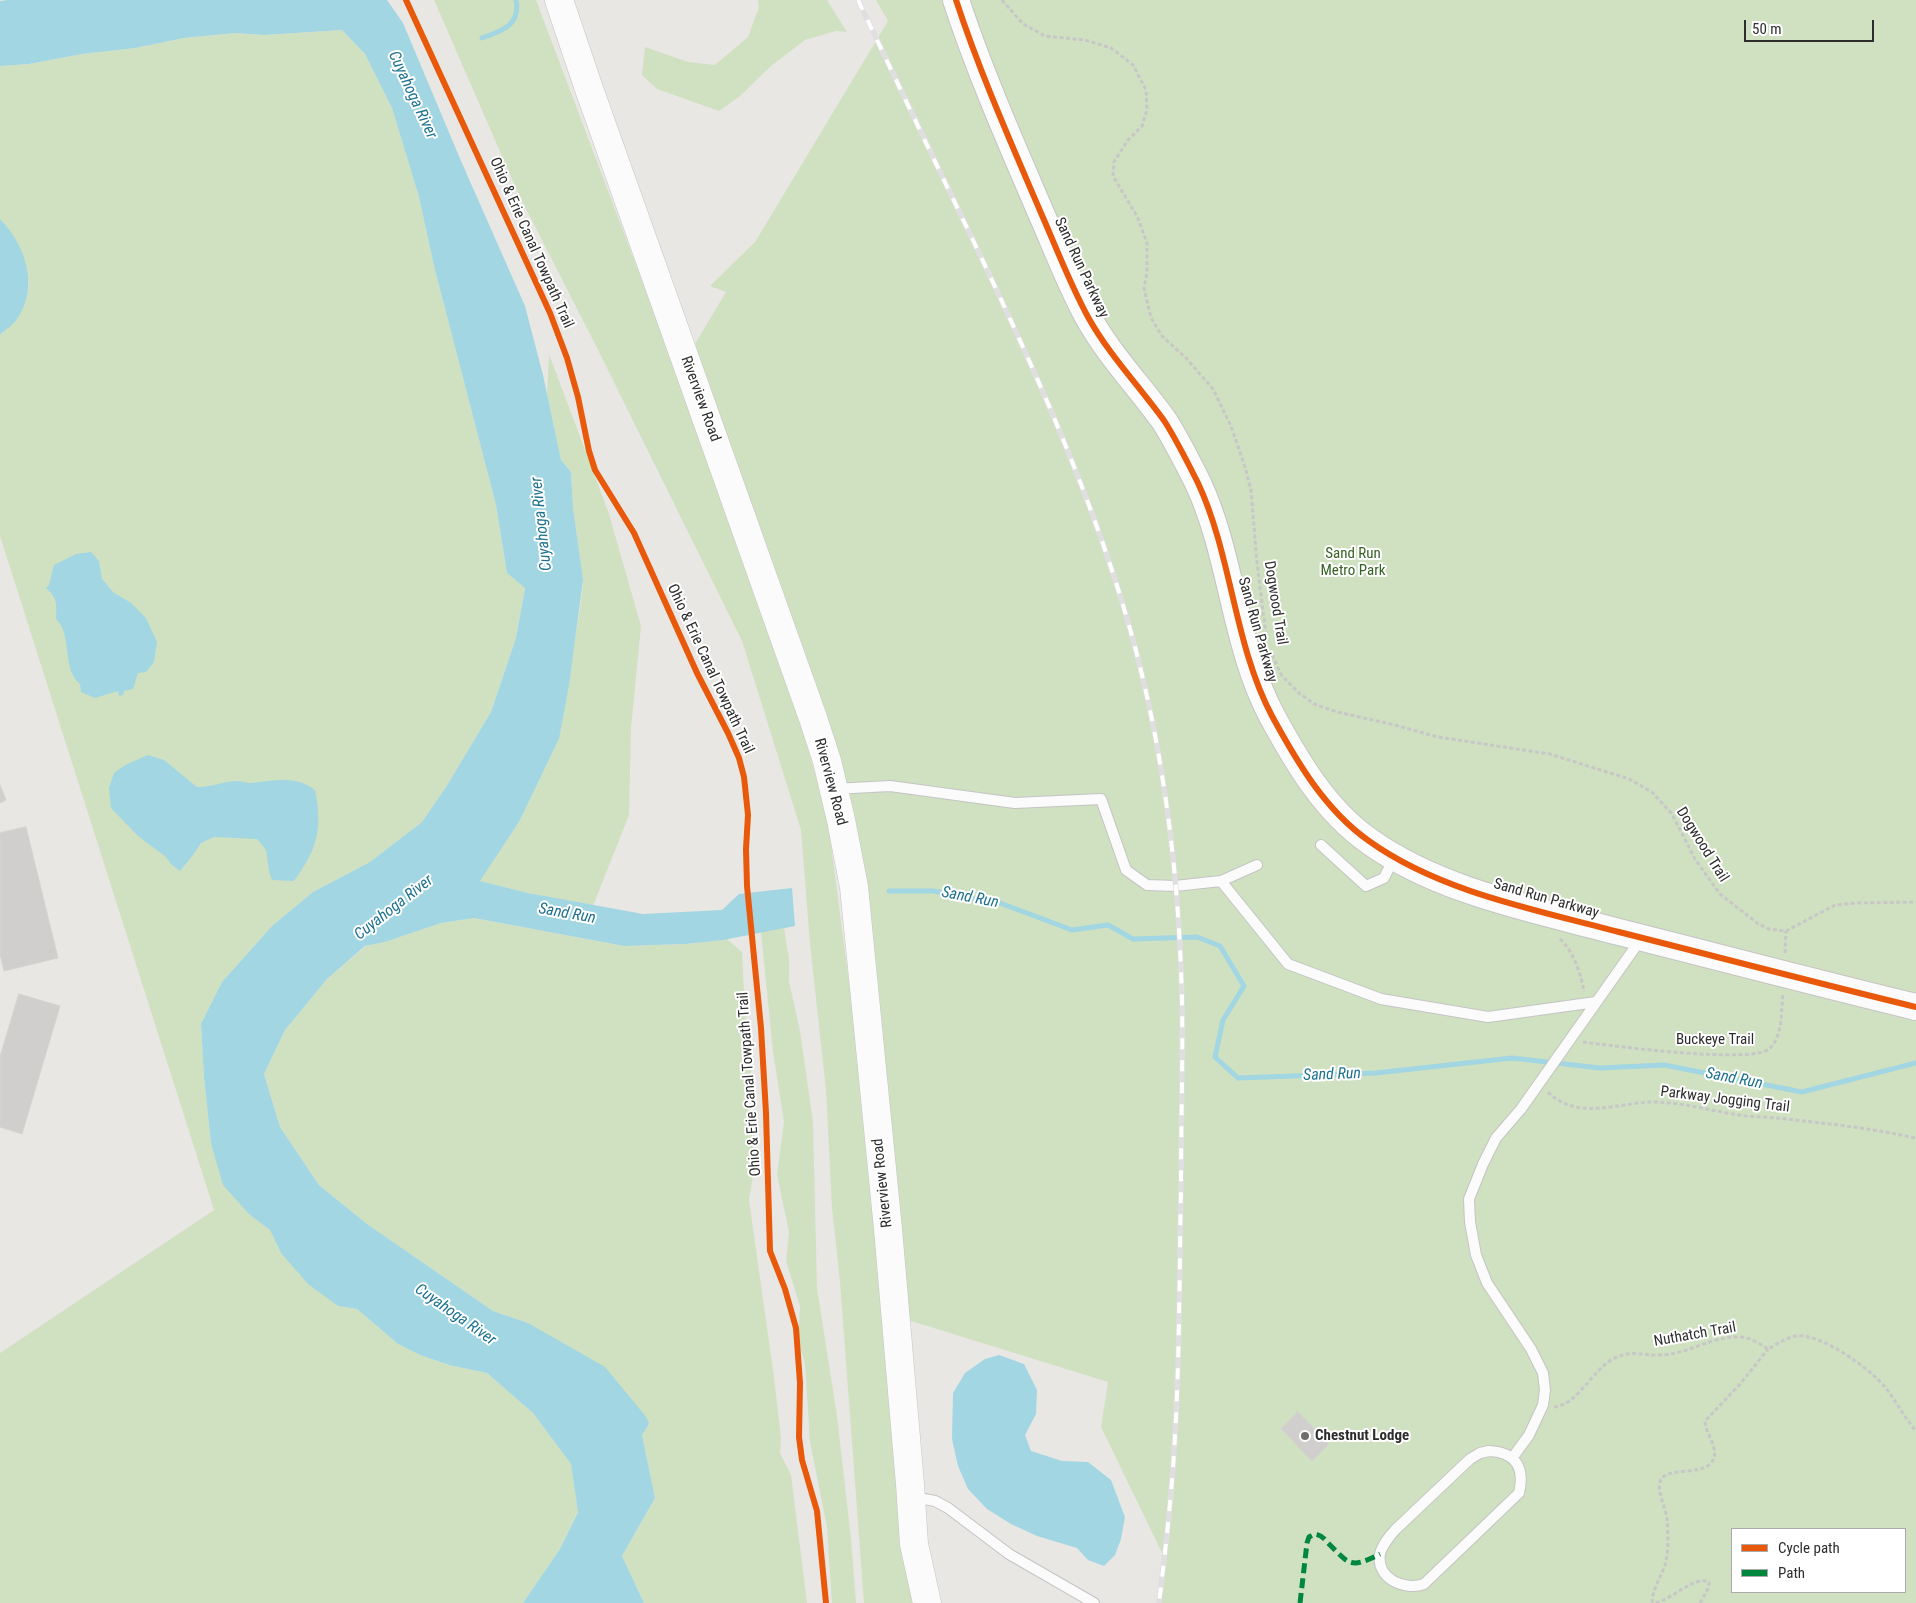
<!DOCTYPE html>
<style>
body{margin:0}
#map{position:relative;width:1916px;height:1603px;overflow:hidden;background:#e9e7e4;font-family:"Roboto Condensed",sans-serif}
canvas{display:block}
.legend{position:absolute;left:1731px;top:1528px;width:175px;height:65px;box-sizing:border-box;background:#fff;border:1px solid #ababab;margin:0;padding:6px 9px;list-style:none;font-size:15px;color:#2d2d2d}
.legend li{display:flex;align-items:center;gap:10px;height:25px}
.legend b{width:25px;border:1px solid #ababab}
.scale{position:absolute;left:1744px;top:20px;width:130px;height:22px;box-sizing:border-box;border:2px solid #2d2d2d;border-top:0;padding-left:6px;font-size:15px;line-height:18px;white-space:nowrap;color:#2d2d2d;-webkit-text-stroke:4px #fff;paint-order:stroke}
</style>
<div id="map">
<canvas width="1916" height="1603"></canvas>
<ul class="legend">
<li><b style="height:6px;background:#e8590c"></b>Cycle path</li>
<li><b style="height:6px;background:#00873e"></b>Path</li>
</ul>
<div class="scale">50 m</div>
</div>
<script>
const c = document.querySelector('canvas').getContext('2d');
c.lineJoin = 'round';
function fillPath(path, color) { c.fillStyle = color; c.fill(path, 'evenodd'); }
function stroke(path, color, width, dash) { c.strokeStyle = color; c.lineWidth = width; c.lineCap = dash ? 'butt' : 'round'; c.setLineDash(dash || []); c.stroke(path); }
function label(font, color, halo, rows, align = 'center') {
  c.font = font + ' "Roboto Condensed",sans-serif'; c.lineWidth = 4; c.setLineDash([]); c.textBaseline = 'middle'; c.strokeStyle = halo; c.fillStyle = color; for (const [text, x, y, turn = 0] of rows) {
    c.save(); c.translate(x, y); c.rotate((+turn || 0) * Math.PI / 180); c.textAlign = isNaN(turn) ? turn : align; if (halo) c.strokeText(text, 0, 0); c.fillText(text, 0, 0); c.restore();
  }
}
const green = new Path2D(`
 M434,0H536L656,318L803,732L827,814L855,1029L915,1603H864L840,1282L832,1208L826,1090L810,944L801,830L742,641L598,350L519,195Z
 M758,0H827L847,32L836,31L805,40L771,66L740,96L719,111L657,89L642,75L645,47L688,62L715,65L748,37L759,7Z
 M876,0H1916V1603H1159L1164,1557L1101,1427L1108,1382L895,1316L854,887L686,359L726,292L710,286L755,242L888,21ZM1732,1529H1905V1592H1732Z
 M342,30L365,54L392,108L419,197L434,266L496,505L507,573L525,587L516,638L491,712L446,787L422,822L370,862L313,892L272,926L222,982L201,1024L204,1077L211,1143L250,1215L270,1230L281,1253L338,1306L357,1309L398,1344L420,1355L449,1365L487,1373L533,1413L571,1464L578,1511L560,1549L523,1603H0V1353L214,1210L0,536V335C20,316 33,300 27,270C26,263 21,255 18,249C13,237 9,228 0,219V66L29,64L82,54L135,48L184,38L235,33L264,35Z
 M549,354L609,514L641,626L631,728L629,815L593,906L528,893L480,881L519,822L559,739L579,614L583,584L573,508L571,472L561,460L547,394Z
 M474,918L624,946L685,944L727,939L742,952L745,1011L751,1070L750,1123L756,1158L749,1200L774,1377L781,1438L780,1453L791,1475L807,1603H644L622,1556L655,1498L642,1435L649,1424L528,1323L493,1311L367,1224L319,1185L280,1127L264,1074L285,1030L327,979L366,946L385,942L441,923Z
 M784,928L789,959V981L800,1031L813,1122L817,1288L837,1416L851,1539L856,1603H832L827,1527L810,1442L805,1364L798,1338L800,1306L786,1261L789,1232L777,1175L784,1122L773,1052L761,932Z`);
const water = new Path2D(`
 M8,0H387L403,23L461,161L525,306L543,375L561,460L571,472L573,508L583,580L569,685L559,739L519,822L480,881L528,893L643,914L722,910L739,894L792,888L795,926L723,940L685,944L624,946L474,918L441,923L385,942L365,946L327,979L285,1030L264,1074L280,1127L319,1185L367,1224L493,1311L528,1323L605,1367L647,1418L649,1424L642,1435L655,1498L622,1556L644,1603H523L560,1549L578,1512L571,1464L533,1413L487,1373L449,1365L420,1355L398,1344L357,1309L338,1306L308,1284L281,1253L270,1230L250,1215L223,1185L211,1143L204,1077L201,1024L222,982L272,926L313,892L370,862L422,822L446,787L491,712L516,638L525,588L507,573L496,505L434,266L419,197L392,108L365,54L342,30L264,35L235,33L184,38L135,48L82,54L29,64L0,66V1Z
 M0,219C25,244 40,287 17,319C13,325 5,330 0,335Z
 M91,552L99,561L102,579L113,592L131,603L146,618L157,642L154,662L146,672L138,673L133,689L124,691L123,695L119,696L118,691L95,698L81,692L80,684C61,668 73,635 56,619C57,605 57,597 46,588L49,585L54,565L76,554Z
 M148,755L164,760L197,787C211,787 223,782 236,781C241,781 246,783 251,783C275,781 294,775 315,790C323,830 317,849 294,881L272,880L269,871L266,850L257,839L214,837L201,843L193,855L180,871L171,864L166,857L138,836L111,808L109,788L114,773L125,765Z
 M999,1355L1024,1364L1037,1390L1036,1414L1025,1435L1031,1451L1062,1461L1088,1462L1111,1480L1125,1517L1121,1539L1115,1555L1104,1566L1088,1560L1077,1548L1037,1536L1011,1524L987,1509L968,1489L958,1466L952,1439L953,1393L965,1373L985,1359Z`);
const stream = new Path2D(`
 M482,38C502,31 521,25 516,0
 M889,891H933L1000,903L1072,930L1108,925L1133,939L1197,937L1220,946L1244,986L1223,1020L1215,1057L1238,1078L1376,1073L1512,1058L1600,1068L1664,1065L1802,1092L1916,1063`);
const building = new Path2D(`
 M0,785L6,800L0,803Z
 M26,827L58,958L4,971L0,954V833Z
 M19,994L60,1006L22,1134L0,1127V1057Z
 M1298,1412L1329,1444L1312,1461L1281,1429Z`);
const path = new Path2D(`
 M1002,0L1023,24L1045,36L1085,40L1111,48L1133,65L1146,90L1147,110L1142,126L1128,140L1114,162L1113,176L1137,216L1147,243V273L1144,288L1151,318L1162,336L1187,359L1213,389L1231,426L1245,467L1251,490L1257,563L1266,635
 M1272,655L1282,676L1299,693L1314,704L1337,712L1395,725L1438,737L1550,754L1629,779L1652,792L1672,814L1695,859L1720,894L1757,923L1769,929L1786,931L1835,905L1857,903L1916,902
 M1560,939C1574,952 1581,974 1584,992
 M1785,953L1786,931
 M1583,1042C1612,1046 1751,1064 1769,1049C1783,1037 1781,1010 1783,994
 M1548,1092C1577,1121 1616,1103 1652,1102C1684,1102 1715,1112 1746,1116C1756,1117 1767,1117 1777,1118C1823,1123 1870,1128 1916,1138
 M1554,1407C1578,1405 1592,1370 1613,1359C1632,1349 1642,1356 1661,1355C1688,1354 1712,1336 1740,1337C1750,1337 1760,1344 1768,1349C1777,1344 1786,1338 1796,1336C1821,1333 1869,1368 1885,1387C1896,1401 1904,1417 1916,1431
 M1700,1603L1709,1587V1582C1694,1575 1672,1600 1655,1603L1652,1601C1653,1588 1661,1577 1665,1565C1669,1552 1668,1533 1667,1519C1666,1508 1657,1493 1660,1482C1664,1466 1700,1476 1711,1463C1722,1451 1705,1434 1705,1421L1741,1383L1768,1349`);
const service = new Path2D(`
 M834,789L890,786L1015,803L1101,799L1126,870L1147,885L1175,886L1221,881L1288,964L1381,999L1488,1017L1596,1002
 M1321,845L1366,886L1384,878L1394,858
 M1221,881L1257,865
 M1489,1451C1516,1452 1525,1468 1519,1493L1424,1584C1405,1591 1376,1579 1380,1554C1382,1545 1389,1537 1395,1530L1470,1459L1480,1453Z
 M1513,1457L1529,1435L1543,1405L1545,1390L1543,1373L1531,1349L1487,1283L1476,1255L1470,1222L1469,1199L1483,1164L1496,1138L1521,1109L1641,939
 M913,1497L935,1501L948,1508L1009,1554L1094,1603`);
const tertiary = new Path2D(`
 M956,0C980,73 1011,143 1041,213C1056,247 1070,284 1088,317C1109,355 1140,387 1165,422C1177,441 1188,463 1198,483C1232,556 1234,645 1272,716C1297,762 1325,810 1369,841C1440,892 1537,910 1619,932C1718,957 1817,983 1916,1007`);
const secondary = new Path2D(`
 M559,0L588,86L813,718L827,761L841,820L854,887L888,1229L910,1484L914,1544L927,1603`);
const rail = new Path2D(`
 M858,0C895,78 932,156 970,234C1028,355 1084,477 1123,605C1162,733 1179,868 1182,1001C1183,1063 1181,1124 1181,1185C1179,1291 1180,1398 1170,1503C1167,1537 1163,1570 1159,1603`);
const quiet = new Path2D(`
 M1300,1603L1307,1543L1309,1537L1315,1534C1321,1535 1324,1538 1328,1543C1350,1565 1350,1569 1380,1554`);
const cycleway = new Path2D(`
 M406,0L550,313L567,358L578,397L589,451L595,470L634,533L697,673L728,733L739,758L744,777L748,815L746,849L747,886L761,1028L766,1113L770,1251L785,1289L796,1328L800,1383L799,1437L802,1460L817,1511L826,1603
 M956,0C980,73 1011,143 1041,213C1056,247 1070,284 1088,317C1109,355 1140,387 1165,422C1177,441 1188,463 1198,483C1232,556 1234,645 1272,716C1297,762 1325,810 1369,841C1440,892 1537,910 1619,932C1718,957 1817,983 1916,1007`);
const markers = [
 [1305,1436,5,"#6f6e6d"]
];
const streetNames = [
 ["Ohio & Erie Canal Towpath Trail",531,243,66],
 ["Sand Run Parkway",1081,268,65],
 ["Riverview Road",700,399,70],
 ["Dogwood Trail",1275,603,81],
 ["Sand Run Parkway",1257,630,74],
 ["Ohio & Erie Canal Towpath Trail",710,669,65],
 ["Riverview Road",830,782,75],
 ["Dogwood Trail",1702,845,58],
 ["Sand Run Parkway",1546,899,16],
 ["Buckeye Trail",1715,1040],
 ["Ohio & Erie Canal Towpath Trail",750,1084,-94],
 ["Parkway Jogging Trail",1725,1100,7],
 ["Riverview Road",883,1183,-96],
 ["Nuthatch Trail",1695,1335,-10]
];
const parkNames = [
 ["Sand Run",1353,554],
 ["Metro Park",1353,571]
];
const poiNames = [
 ["Chestnut Lodge",1315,1436]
];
const waterNames = [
 ["Cuyahoga River",412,95,65],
 ["Cuyahoga River",542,524,-96],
 ["Sand Run",970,898,11],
 ["Cuyahoga River",394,908,-38],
 ["Sand Run",567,914,10],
 ["Sand Run",1332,1075,-2],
 ["Sand Run",1734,1079,11],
 ["Cuyahoga River",455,1315,35]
];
fillPath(green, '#d0e1c1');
fillPath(water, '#a1d6e2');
stroke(stream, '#a1d6e2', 5);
fillPath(building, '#d1cfcd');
stroke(building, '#d5d3d0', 1);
stroke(service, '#c4c4c4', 12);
stroke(tertiary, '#c4c4c4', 28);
stroke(secondary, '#c4c4c4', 29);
stroke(path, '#c7c7c7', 3, [4, 2.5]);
stroke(service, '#fcfbfb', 10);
stroke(tertiary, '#fcfbfb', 26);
stroke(secondary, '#fcfbfb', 28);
stroke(rail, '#dfdee0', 5.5);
stroke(rail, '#fff', 4, [11]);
stroke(quiet, '#00873e', 5, [10, 5]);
stroke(cycleway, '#e8590c', 6);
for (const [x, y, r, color] of markers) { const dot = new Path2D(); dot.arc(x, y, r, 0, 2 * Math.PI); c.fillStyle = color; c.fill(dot); stroke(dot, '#fff', 2); }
label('15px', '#2d2d2d', '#fff', streetNames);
label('15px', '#366224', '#fff', parkNames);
label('bold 15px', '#2d2d2d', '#fff', poiNames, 'left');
label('italic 16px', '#1f728f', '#fff', waterNames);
</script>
